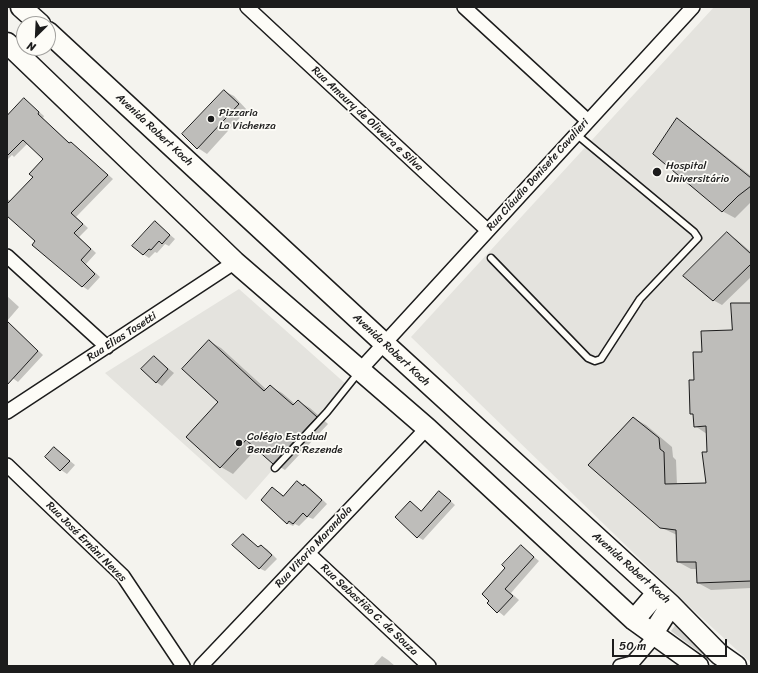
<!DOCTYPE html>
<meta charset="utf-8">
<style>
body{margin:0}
#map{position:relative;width:758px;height:673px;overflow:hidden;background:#f4f3ee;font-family:Sriracha,sans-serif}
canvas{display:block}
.frame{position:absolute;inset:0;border:8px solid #1c1c1c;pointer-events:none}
.north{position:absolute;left:16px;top:16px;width:40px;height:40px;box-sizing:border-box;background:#fdfcf7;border:1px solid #a3a29f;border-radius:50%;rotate:204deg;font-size:11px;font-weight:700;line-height:16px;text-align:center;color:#1c1c1c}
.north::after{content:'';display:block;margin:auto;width:14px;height:18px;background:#1c1c1c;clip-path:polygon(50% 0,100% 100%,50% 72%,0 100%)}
.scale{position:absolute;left:612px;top:639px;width:115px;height:18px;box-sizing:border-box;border:2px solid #1c1c1c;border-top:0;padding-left:5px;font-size:12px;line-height:14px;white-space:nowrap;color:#1c1c1c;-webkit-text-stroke:3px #fdfcf7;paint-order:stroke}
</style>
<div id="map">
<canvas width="758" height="673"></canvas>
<div class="frame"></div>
<div class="north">N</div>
<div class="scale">50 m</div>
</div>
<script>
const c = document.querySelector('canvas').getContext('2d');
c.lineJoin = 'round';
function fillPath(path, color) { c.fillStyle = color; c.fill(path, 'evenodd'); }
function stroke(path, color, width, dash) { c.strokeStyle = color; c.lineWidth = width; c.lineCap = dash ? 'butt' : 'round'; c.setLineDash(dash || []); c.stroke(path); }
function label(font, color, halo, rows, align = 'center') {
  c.font = font + ' Sriracha,sans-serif'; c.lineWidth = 3.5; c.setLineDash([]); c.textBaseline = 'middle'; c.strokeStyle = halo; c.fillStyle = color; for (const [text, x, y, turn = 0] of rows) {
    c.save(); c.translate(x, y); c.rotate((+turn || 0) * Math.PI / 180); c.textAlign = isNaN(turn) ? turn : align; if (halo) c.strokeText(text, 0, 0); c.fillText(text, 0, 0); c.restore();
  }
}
const built = new Path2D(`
 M714,7H751V663L680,598L411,337Z
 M239,289L347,385L246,500L105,373Z`);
const green = new Path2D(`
 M677,623L725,666H718L671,631Z`);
const shadow = new Path2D(`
 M224,91L234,96L247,110L207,154L198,148L183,134Z
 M24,99L44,116L43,118L70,143L76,146L113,179L76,217L88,228L79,237L96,253L86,264L100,277L88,290L82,286L7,215V199L11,201L34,177L44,159L28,143L14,157L12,155L7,160V116Z
 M677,120L689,127L751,176V202L735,218L722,211Z
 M155,222L175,239L169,246L165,244L157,253L155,252L149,258L143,254Z
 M727,234L736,239L751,252V277L722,305L713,300Z
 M7,296L19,307L7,321L43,355L18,382L7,374Z
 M751,304V588L711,590L698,583V569H691L678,562L677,535L660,527L633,418L646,425L672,447L673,457L676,460L677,485L707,484V434L695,426L694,415L691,413L695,381L703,353L733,331Z
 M209,341L221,348L267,390L270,386L282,393L295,404L298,401L310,408L328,424L285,470L273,463L257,448L233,474L221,467L188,437L219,402Z
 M154,357L174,373L162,386L156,382Z
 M54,448L75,465L67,474L61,470Z
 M297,482L310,488L327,504L313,519L308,517L299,526L295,524L293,526L287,523L273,488L284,496Z
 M440,492L455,505L423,540L418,537L410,502L422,511Z
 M243,535L259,548L261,546L267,549L277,559L265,571L259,568Z
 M521,546L539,561L511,593L519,600L504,616L488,603Z
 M382,656L388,660L395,666H373Z`);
const building = new Path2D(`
 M224,90L239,104L197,149L182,134Z
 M24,98L39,112L38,114L69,143L71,142L108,175L71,213L83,224L74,233L91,249L81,260L95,274L82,287L32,245L35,241L7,216V204L33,177L29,174L43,159L23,140L7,156V116Z
 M677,118L751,178V186L738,196L722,212L653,154Z
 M155,221L170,235L162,244L159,241L151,250L149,249L143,255L132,246Z
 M727,232L751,254V264L713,301L683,276Z
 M731,303H751V581L697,583L696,562H677L676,530L660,528L588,465L633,417L659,438L660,449L664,452L665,484L706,483L702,452H707L706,426L694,427L693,414H690L689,380H694L693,352H702L701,331L732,330Z
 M7,321L38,351L7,385Z
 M209,340L264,391L270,385L293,405L298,400L317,417L273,464L246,440L220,468L186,437L218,402L182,369Z
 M154,356L168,369L156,383L141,369Z
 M54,447L70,461L60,471L45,457Z
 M297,481L303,486L304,484L322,500L307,517L303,513L293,524L289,521L287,524L261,500L272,487L283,496Z
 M439,491L451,501L417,538L395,517L410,501L421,511Z
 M243,534L258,547L261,545L272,555L259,569L232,545Z
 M521,545L534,557L505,589L513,596L497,613L487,603L489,601L482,594L505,568L502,565Z`);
const lane = new Path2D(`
 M491,258L588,358L595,361L601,359L640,299L698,238L694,232L576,134
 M275,468L327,412L359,372`);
const street = new Path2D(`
 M247,7L487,230
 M464,7L588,121
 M7,256L107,347
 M360,370L693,7
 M7,412L235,262
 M7,465L123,576L183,666
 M309,554L429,666
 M201,666L427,428
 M620,666L632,663L655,636`);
const primary = new Path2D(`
 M21,7L40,24
 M48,32L385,344L671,605L719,654L736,666
 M7,43L235,262L427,428L634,620L698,666
 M634,620L657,593
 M655,636L657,627L671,605`);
const markers = [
 [211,119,4,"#1c1c1c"],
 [657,172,5,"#1c1c1c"],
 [239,443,4,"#1c1c1c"]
];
const poiNames = [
 ["Pizzaria",219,113],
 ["La Vichenza",219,126],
 ["Hospital",666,166],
 ["Universitário",666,179],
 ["Colégio Estadual",247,437],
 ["Benedita R Rezende",247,450]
];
const streetNames = [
 ["Rua Amaury de Oliveira e Silva",367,119,43],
 ["Avenida Robert Koch",154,130,43],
 ["Rua Cláudio Donisete Cavalieri",538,175,-48],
 ["Rua Elias Tosetti",122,337,-33],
 ["Avenida Robert Koch",391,350,43],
 ["Rua José Ernâni Neves",86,542,45],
 ["Rua Vitorio Marandola",314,547,-47],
 ["Avenida Robert Koch",631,568,42],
 ["Rua Sebastião C. de Souza",369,610,43]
];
fillPath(built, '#e4e3de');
fillPath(green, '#d4d3cf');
fillPath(shadow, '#0003');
fillPath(building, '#bebdba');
stroke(building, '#1c1c1c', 1);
stroke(lane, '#1c1c1c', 9);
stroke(street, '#1c1c1c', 16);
stroke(primary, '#1c1c1c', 23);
stroke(lane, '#fdfcf7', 6);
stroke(street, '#fdfcf7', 13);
stroke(primary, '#fdfcf7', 20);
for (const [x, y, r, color] of markers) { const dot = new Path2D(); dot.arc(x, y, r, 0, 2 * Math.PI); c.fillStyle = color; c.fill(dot); stroke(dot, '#fdfcf7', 1.5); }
label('11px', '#1c1c1c', '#fdfcf7', poiNames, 'left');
label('11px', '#1c1c1c', '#fdfcf7', streetNames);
</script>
